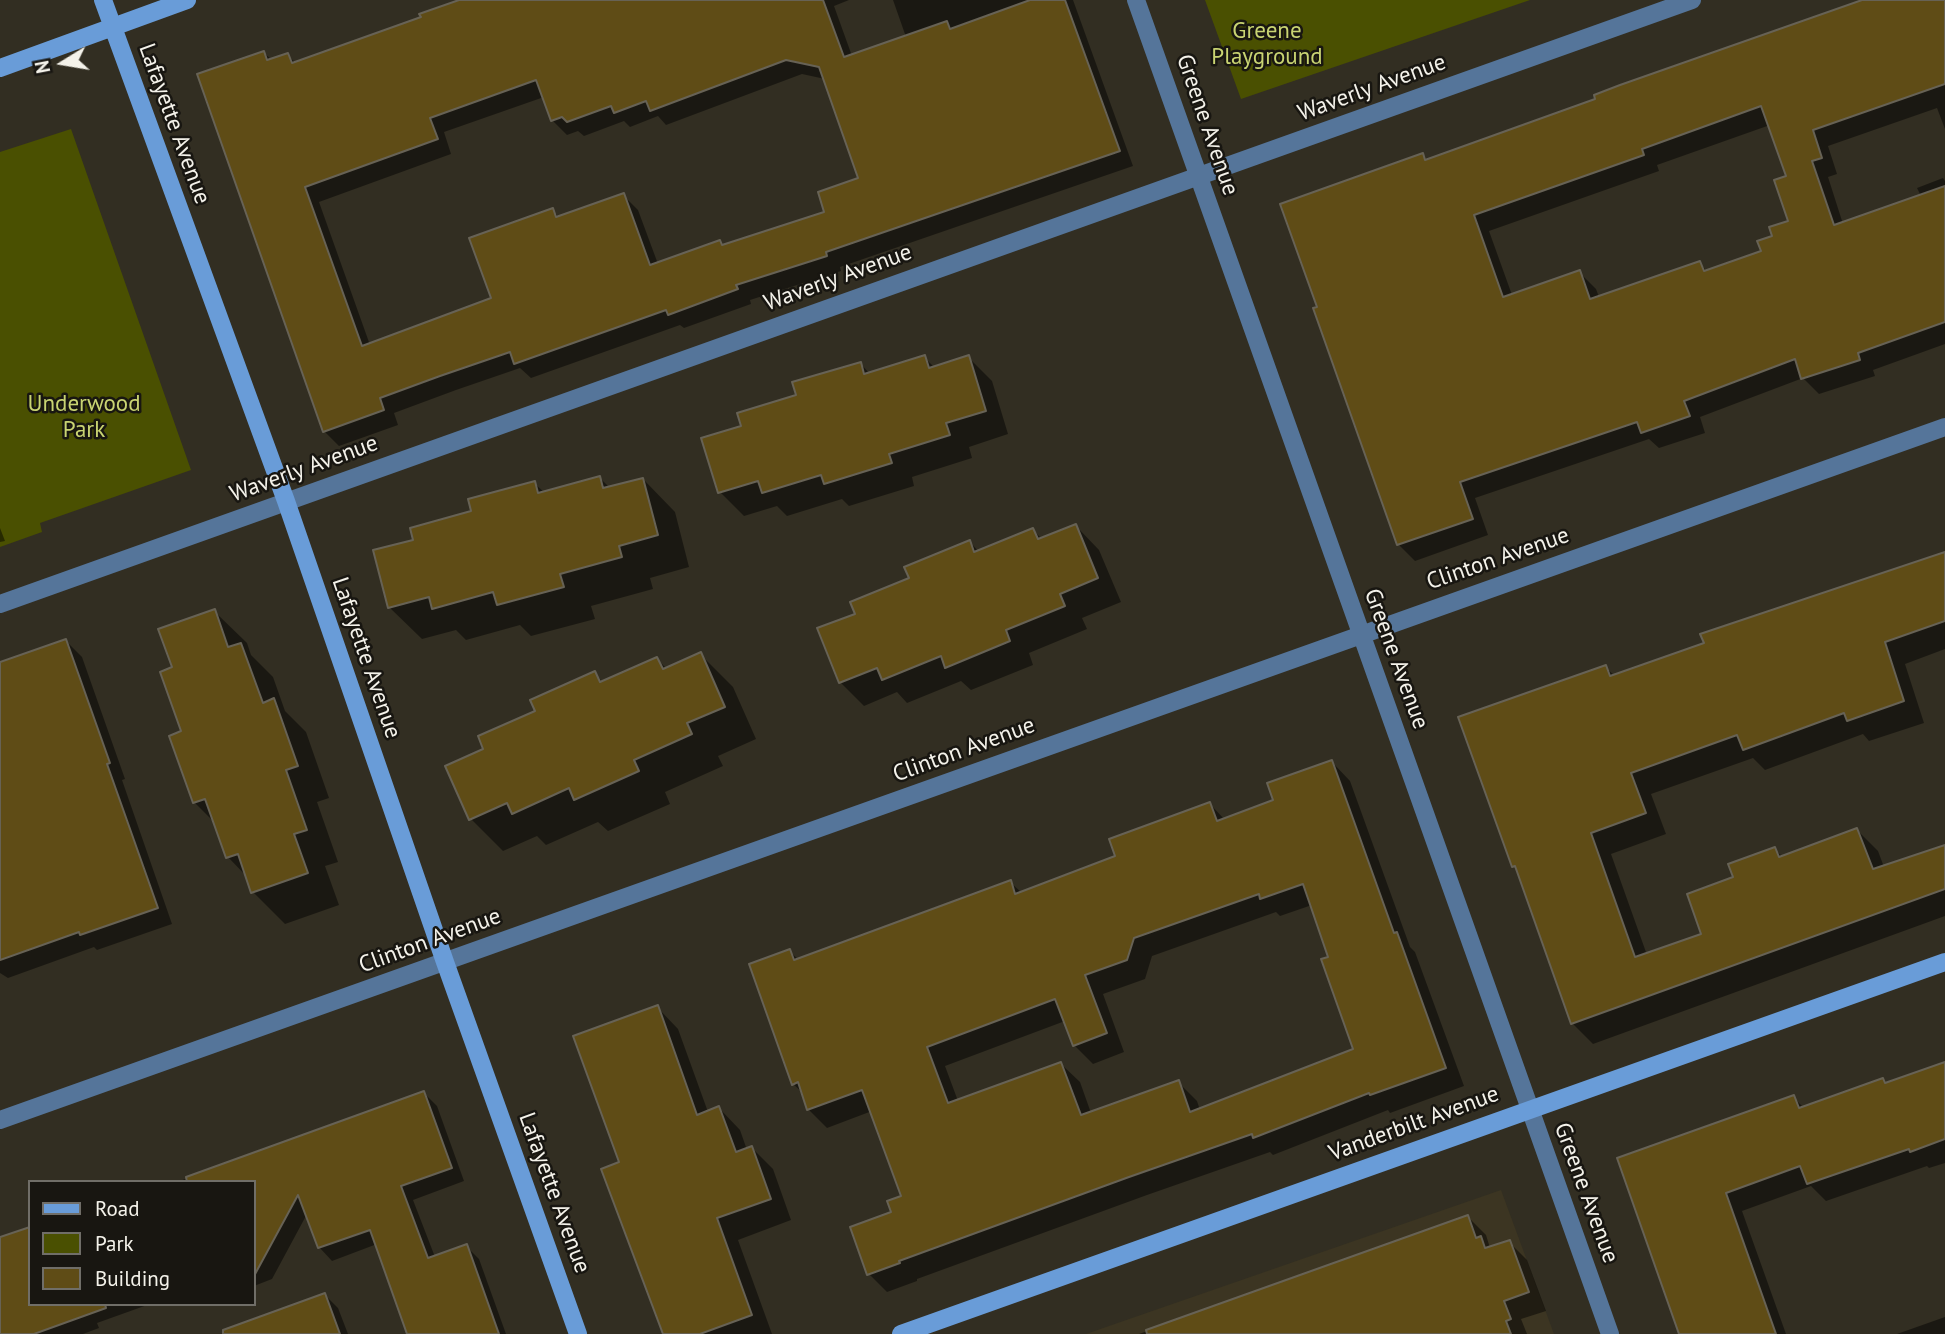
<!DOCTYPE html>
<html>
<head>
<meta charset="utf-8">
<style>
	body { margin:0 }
	#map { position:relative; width:1945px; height:1334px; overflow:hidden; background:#322e22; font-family:"PT Sans",sans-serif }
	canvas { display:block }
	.legend { position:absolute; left:28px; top:1180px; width:228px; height:126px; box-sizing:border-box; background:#181611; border:2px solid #706e68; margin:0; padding:9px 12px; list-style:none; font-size:21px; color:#f4f2ea }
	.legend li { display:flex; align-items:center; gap:14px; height:35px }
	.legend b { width:35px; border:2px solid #706e68 }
	.north { position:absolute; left:28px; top:28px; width:70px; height:70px; -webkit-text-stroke:5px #181611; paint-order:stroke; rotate:259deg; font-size:19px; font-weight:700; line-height:28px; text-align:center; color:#f4f2ea }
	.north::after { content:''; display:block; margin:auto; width:24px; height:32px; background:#f4f2ea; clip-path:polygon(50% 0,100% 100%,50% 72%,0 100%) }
</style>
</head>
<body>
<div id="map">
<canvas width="1945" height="1334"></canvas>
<ul class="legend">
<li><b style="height:9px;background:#699cd8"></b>Road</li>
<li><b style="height:19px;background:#4a5001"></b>Park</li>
<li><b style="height:19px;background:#5f4c16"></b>Building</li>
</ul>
<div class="north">N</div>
</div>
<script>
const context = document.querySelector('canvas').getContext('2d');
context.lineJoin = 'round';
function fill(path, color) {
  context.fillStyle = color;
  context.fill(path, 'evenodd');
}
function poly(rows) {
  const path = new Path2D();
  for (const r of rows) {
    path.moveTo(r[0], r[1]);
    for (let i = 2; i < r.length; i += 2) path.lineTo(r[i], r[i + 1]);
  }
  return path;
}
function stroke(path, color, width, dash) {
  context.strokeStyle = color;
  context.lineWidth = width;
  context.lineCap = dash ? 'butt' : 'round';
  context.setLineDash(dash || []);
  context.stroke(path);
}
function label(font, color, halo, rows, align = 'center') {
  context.font = font + ' "PT Sans",sans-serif';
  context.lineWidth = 5;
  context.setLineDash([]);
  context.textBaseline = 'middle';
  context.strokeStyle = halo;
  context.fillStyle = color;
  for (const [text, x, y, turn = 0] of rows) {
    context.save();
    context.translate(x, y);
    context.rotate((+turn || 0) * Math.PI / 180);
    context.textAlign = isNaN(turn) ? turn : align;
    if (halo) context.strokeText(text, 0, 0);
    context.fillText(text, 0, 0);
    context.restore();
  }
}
const built = poly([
	[1501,1190,1554,1334,1086,1334]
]);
const green = poly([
	[1205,0,1530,0,1241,99],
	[71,129,191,470,40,523,42,532,0,547,0,152]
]);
const shadow = poly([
	[464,0,849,0,834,6,852,56,906,37,893,0,1073,0,1133,166,840,267,841,271,750,300,751,304,684,328,680,325,531,378,520,368,456,390,394,413,398,425,339,446,324,431,264,53,272,60,287,55,296,63,423,18],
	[802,74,825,79,860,179,827,213,723,246,720,242,658,264,638,210,623,195,560,218,552,210,493,299,370,345,319,202,451,154,444,132,544,97,552,120,567,135,578,131,584,136,624,121,630,127,658,116,666,125],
	[1868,0,1945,0,1945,129,1937,108,1828,146,1837,174,1828,177,1843,224,1921,196,1917,188,1943,178,1945,181,1945,344,1873,370,1875,376,1819,394,1803,378,1700,417,1705,433,1659,448,1649,439,1475,498,1488,535,1415,561,1398,544,1422,156,1428,161],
	[1770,125,1788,177,1790,222,1763,252,1708,272,1699,263,1599,297,1596,289,1580,273,1512,295,1489,231,1659,171,1657,165],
	[924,357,935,368,968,357,992,381,1008,434,969,447,972,458,912,477,914,486,849,506,842,499,787,516,777,506,744,516,720,492,703,439,743,427,860,363,870,374],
	[600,478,610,488,643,479,675,512,689,567,650,578,653,589,591,606,595,619,531,636,520,625,466,640,456,630,422,639,389,607,416,541,534,483,545,493],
	[1076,526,1099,550,1121,602,1082,618,1087,629,1029,653,1033,665,971,690,961,681,907,703,897,692,864,706,840,682,857,615,970,542,979,552,1033,530,1042,539],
	[0,528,5,541,0,542],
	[1945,554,1945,649,1905,664,1924,723,1869,741,1863,734,1765,770,1753,758,1651,794,1666,834,1611,854,1647,955,1703,935,1736,878,1774,849,1783,857,1857,830,1878,851,1884,867,1945,847,1945,916,1593,1044,1572,1023,1519,871,1514,866,1605,667,1615,676],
	[214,611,247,643,251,655,273,677,285,711,306,732,329,798,317,802,338,862,325,866,339,905,285,924,253,892,248,878,228,857,216,824,194,802,174,668],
	[66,641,82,657,125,779,122,780,172,924,97,950,94,947,8,978,0,973,0,664],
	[701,655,733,687,756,739,718,756,723,766,665,792,670,804,608,831,598,822,546,845,537,836,503,851,471,819,486,750,537,712,595,674,604,683,657,659,667,669],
	[1332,762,1350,781,1410,947,1415,952,1464,1086,1390,1113,1388,1110,1273,1155,1270,1152,1147,1195,917,1279,917,1281,887,1292,869,1274,893,1214,904,1197,872,1111,827,1128,808,1109,803,1093,793,1084,790,952,799,960,1010,882,1022,893,1118,857,1210,804,1225,820,1276,801],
	[1312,905,1331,958,1355,1050,1200,1110,1197,1101,1178,1082,1091,1113,1080,1082,1061,1064,958,1101,945,1066,1065,1021,1074,1045,1093,1064,1124,1052,1103,994,1145,979,1152,956,1276,912,1280,916],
	[657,1007,678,1029,708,1112,719,1108,740,1130,747,1150,752,1148,773,1169,791,1220,738,1240,772,1334,665,1334,621,1164],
	[1945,1064,1945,1163,1929,1168,1927,1166,1826,1201,1811,1186,1742,1211,1786,1334,1681,1334,1619,1159,1793,1097,1804,1108,1883,1080,1887,1084],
	[424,1093,437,1106,464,1181,413,1200,435,1257,466,1246,479,1259,506,1334,409,1334,377,1244,332,1261,319,1247,307,1214,272,1279,254,1286,254,1182,177,1182],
	[1468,1217,1486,1235,1490,1248,1509,1242,1527,1260,1546,1311,1521,1319,1527,1334,1139,1334],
	[0,1239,30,1304,150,1304,97,1323,99,1328,83,1334,0,1334],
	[325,1295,338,1308,348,1334,269,1334],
	[1945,1317,1945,1334,1897,1334]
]);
const building = poly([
	[459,0,823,0,844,57,947,21,950,29,1030,0,1065,0,1120,151,826,252,827,256,736,285,738,289,668,315,666,310,514,364,510,352,440,376,380,398,384,410,323,432,197,74,264,51,267,60,288,53,292,63,421,17,419,14,459,0],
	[786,60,819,67,858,178,818,192,824,212,722,245,720,240,650,265,624,193,556,217,553,208,469,238,491,298,362,346,305,187,438,139,430,118,536,80,551,121,562,117,567,122,611,106,614,113,646,101,650,111,786,60],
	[1862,0,1945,0,1945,84,1813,130,1822,158,1812,161,1834,225,1945,186,1945,322,1858,353,1860,360,1801,379,1795,359,1684,401,1690,416,1641,433,1637,422,1460,482,1473,519,1397,545,1313,308,1317,307,1280,204,1423,153,1425,160,1595,99,1594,95,1620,85,1862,0],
	[1761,106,1786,176,1774,180,1788,221,1769,227,1772,236,1757,241,1761,251,1704,271,1700,261,1590,299,1580,270,1503,297,1474,215,1644,155,1642,149,1761,106],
	[925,355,929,368,969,355,986,411,946,423,950,435,889,454,892,463,824,484,821,475,762,493,758,481,718,493,701,438,741,426,737,413,796,395,792,382,861,362,864,374,925,355],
	[600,476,603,488,643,478,658,535,619,546,622,557,560,574,564,587,497,605,493,592,432,609,429,597,388,608,373,550,413,540,410,528,471,511,468,499,535,481,538,493,600,476],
	[1076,524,1098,578,1060,594,1065,606,1006,630,1010,641,945,668,941,656,882,680,877,668,839,683,817,628,855,614,850,602,909,578,904,567,970,540,974,552,1033,528,1038,539,1076,524],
	[1945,552,1945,621,1885,642,1904,701,1847,721,1844,713,1743,750,1737,735,1631,773,1646,813,1591,833,1635,957,1701,934,1687,894,1733,877,1728,864,1775,847,1779,857,1857,828,1873,869,1945,845,1945,889,1571,1024,1515,866,1512,867,1458,717,1606,665,1610,676,1704,643,1700,634,1945,552],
	[215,609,228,647,241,643,263,703,274,698,298,766,286,770,307,830,294,834,308,873,251,893,238,854,226,858,205,799,193,803,169,736,181,731,160,672,172,667,158,629,215,609],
	[66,639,110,763,107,764,158,908,80,935,79,932,0,960,0,662,66,639],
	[701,652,725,707,687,723,692,734,634,760,639,771,574,800,569,788,512,814,507,803,469,820,445,766,483,749,478,736,535,711,530,700,595,671,600,682,657,657,663,669,701,652],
	[1332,760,1394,933,1397,932,1446,1068,1370,1095,1369,1093,1253,1138,1252,1134,1129,1177,899,1261,900,1263,867,1275,850,1227,891,1212,887,1201,901,1196,862,1090,807,1110,798,1082,792,1085,749,964,790,949,794,960,1011,880,1015,894,1115,856,1109,839,1210,802,1217,821,1273,800,1267,783,1332,760],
	[1303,884,1328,957,1321,959,1353,1049,1190,1112,1179,1080,1081,1115,1061,1062,948,1103,927,1047,1055,999,1073,1046,1107,1033,1085,975,1127,960,1134,938,1259,894,1260,899,1303,884],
	[658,1005,697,1115,719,1106,736,1152,752,1146,771,1199,717,1218,752,1315,700,1334,663,1334,601,1169,619,1162,573,1036,658,1005],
	[1945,1062,1945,1139,1910,1152,1909,1149,1807,1184,1800,1166,1726,1193,1776,1334,1679,1334,1617,1158,1794,1095,1799,1108,1883,1078,1885,1083,1945,1062],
	[424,1091,452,1168,401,1186,428,1258,467,1244,499,1334,407,1334,370,1230,318,1248,298,1195,254,1276,254,1182,187,1182,186,1177,424,1091],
	[1468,1215,1476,1238,1481,1236,1485,1248,1510,1240,1529,1292,1504,1301,1511,1319,1506,1321,1511,1334,1147,1334,1146,1330,1468,1215],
	[30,1227,30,1304,105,1304,106,1308,34,1334,0,1334,0,1237,30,1227],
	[325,1293,340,1334,223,1334,223,1330,325,1293]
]);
const minor = poly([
	[1136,0,1610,1334],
	[0,604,1692,0],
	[0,1120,1945,427]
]);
const secondary = poly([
	[103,0,286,501,445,962,578,1334],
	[0,68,187,0],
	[901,1334,1945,962]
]);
const parkNames = [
	["Greene",1267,31],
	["Playground",1267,57],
	["Underwood",84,404],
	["Park",84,430]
];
const streetNames = [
	["Waverly Avenue",1372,88,-20],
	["Lafayette Avenue",174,124,70],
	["Greene Avenue",1207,125,71],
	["Waverly Avenue",838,278,-20],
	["Waverly Avenue",304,469,-20],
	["Clinton Avenue",1498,559,-19],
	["Lafayette Avenue",366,658,71],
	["Greene Avenue",1396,659,70],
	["Clinton Avenue",964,750,-20],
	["Clinton Avenue",430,941,-20],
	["Vanderbilt Avenue",1414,1124,-20],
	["Lafayette Avenue",554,1193,70],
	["Greene Avenue",1586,1193,70]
];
fill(built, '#3c3522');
fill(green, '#4a5001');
fill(shadow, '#0007');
fill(building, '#5f4c16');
stroke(building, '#676255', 2);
stroke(minor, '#55759a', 18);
stroke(secondary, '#699cd8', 18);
label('23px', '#c9d472', '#181611', parkNames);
label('23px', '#f4f2ea', '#181611', streetNames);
</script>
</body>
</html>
